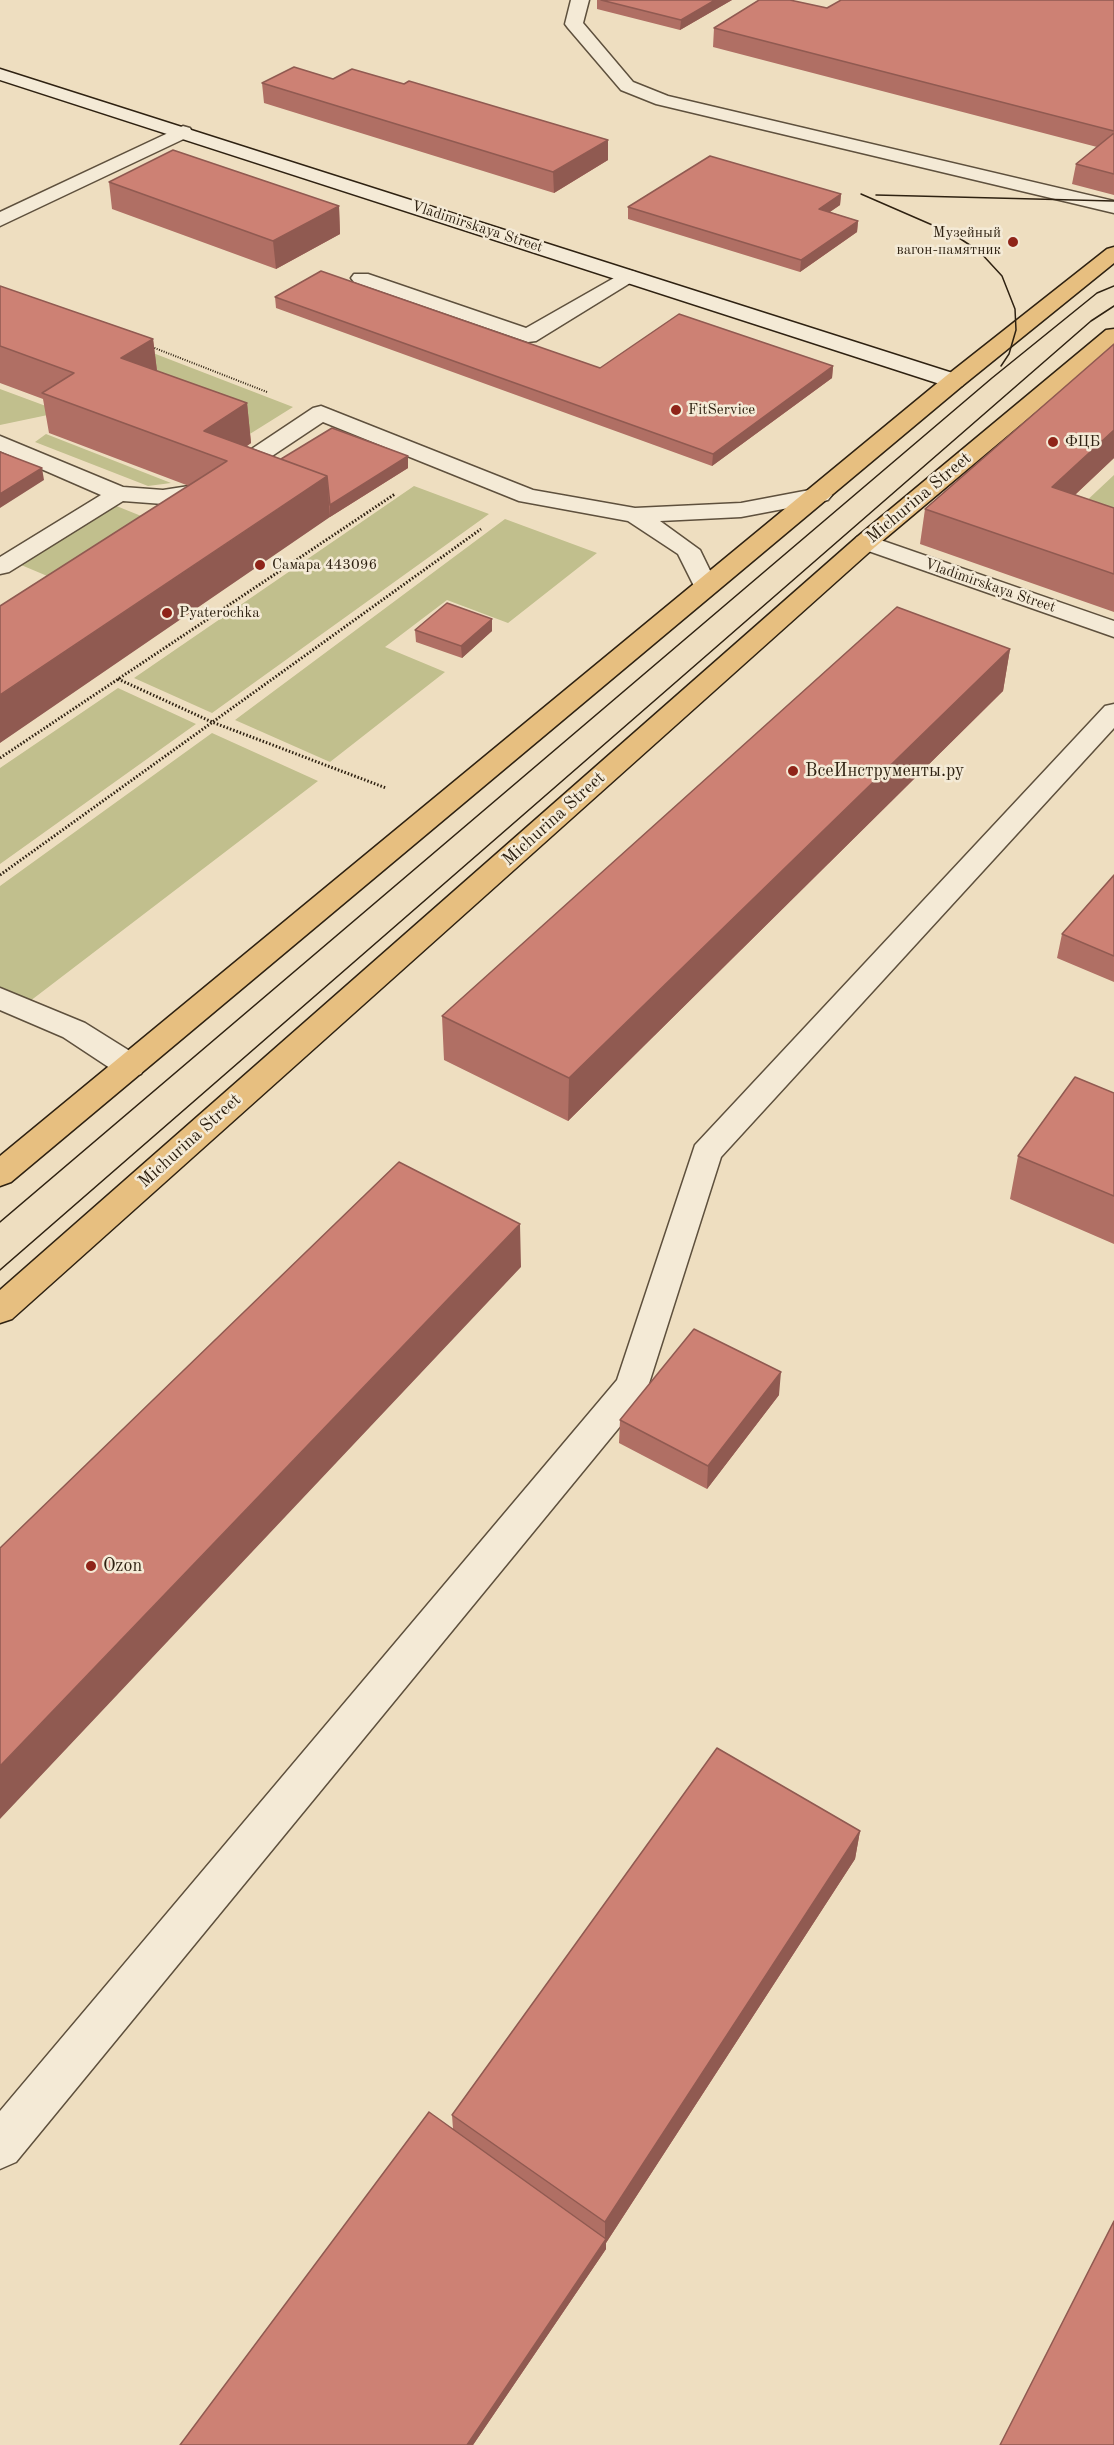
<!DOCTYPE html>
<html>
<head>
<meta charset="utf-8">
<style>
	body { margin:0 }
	canvas { display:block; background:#eedec0 }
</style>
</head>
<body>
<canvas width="1114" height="2445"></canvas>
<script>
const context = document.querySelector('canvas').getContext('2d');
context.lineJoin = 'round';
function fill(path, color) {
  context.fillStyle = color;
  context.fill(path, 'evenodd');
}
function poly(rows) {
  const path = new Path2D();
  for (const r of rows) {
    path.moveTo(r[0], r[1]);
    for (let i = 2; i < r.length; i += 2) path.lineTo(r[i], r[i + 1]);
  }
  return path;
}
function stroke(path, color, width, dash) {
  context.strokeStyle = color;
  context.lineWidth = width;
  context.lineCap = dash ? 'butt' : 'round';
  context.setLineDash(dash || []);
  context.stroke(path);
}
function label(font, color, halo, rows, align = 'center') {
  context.font = font + ' "Old Standard TT",serif';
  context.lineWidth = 5;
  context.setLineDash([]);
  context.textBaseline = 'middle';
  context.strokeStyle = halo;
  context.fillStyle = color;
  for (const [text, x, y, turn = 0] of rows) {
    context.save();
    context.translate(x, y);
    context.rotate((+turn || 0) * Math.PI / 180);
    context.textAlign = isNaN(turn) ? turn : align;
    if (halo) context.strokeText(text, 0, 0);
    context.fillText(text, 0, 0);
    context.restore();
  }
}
const green = poly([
	[0,294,293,407,245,437],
	[0,389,62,412,0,425],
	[46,434,171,483,148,486,35,442],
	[1114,475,1114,536,1066,520],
	[414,486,489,514,212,713,134,678],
	[109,503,166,526,71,586,14,562],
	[505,519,597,553,508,623,447,600,385,647,445,672,330,762,235,720],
	[118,688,196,724,0,864,0,768],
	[212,733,318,781,21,1008,0,997,0,886]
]);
const pathFar1 = poly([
	[152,347,267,392]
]);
const path = poly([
	[118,679,212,722,386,788],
	[0,758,395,494],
	[0,875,481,529]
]);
const lane = poly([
	[571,0,589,0,583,23,633,82,668,96,1114,201,1114,213,656,104,621,90,568,28,565,24,571,0],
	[183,126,190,128,192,132,190,136,0,226,0,212,183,126],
	[628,270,635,272,638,276,635,280,536,341,528,342,354,282,351,278,354,274,368,274,526,328,628,270],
	[321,406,533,490,635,508,741,503,820,488,828,490,832,495,828,500,820,502,741,517,660,521,700,550,718,587,715,592,706,594,697,592,678,554,628,521,519,501,323,422,233,482,217,482,213,477,217,472,313,408,321,406],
	[0,436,123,487,163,490,202,484,210,486,214,491,210,496,163,504,123,501,9,572,0,574,0,557,101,495,0,451,0,436],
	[1114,704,1114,728,721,1157,645,1396,16,2162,0,2169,0,2111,617,1380,695,1145,1105,706,1114,704],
	[0,988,85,1023,141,1058,145,1066,141,1074,130,1077,119,1074,63,1037,0,1010,0,988]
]);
const street = poly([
	[866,535,1114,621,1114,637,857,547,854,542,857,537,866,535]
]);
const secondary = poly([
	[0,69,962,376,965,381,962,386,946,386,0,80,0,69]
]);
const primary = poly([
	[1114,247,1114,263,962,386,11,1182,0,1186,0,1156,946,376,1107,249,1114,247],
	[1114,329,1114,346,875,547,12,1319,0,1323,0,1290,857,537,1106,330,1114,329]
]);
const tram = poly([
	[861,194,953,234,979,251,1002,276,1015,309,1016,330,1009,354,1001,366],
	[876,195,1114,201],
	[0,1222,992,378,1097,293,1114,286],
	[0,1270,1091,321,1114,306]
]);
const wall = poly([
	[597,0,732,0,680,30,597,9],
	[1114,0,1114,195,1072,184,1076,164,1097,147,713,47,714,28,827,8],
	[333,79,404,84,608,140,608,160,554,193,264,103,262,83],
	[109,182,339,206,340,234,276,269,112,209],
	[841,194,840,205,830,212,858,221,857,232,800,272,628,219,628,207],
	[0,286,153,339,157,371,247,403,251,443,247,446,281,459,408,456,408,468,330,517,189,486,49,433,43,399,0,383],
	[275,297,600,368,833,366,832,378,712,466,276,308],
	[1114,344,1114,458,1075,495,1114,508,1114,612,920,544,925,509],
	[492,619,492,631,462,658,416,642,415,630],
	[1010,649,1003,691,568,1121,444,1060,442,1016],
	[1114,875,1114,982,1057,958,1062,934],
	[1114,1093,1114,1244,1010,1199,1018,1156],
	[779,1395,707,1489,619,1443,620,1420],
	[860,1831,855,1859,606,2243,606,2249,473,2445,180,2445,453,2129,452,2115]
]);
const shadedWall = poly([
	[715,0,732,0,680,30,681,20],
	[608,140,608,160,554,193,553,172],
	[841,194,840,205,818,220,819,209],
	[339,206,340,234,276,269,273,241],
	[858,221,857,232,800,272,801,260],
	[153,339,158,379,121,358],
	[833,366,832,378,712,466,713,454],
	[247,403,251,443,225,461,204,431],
	[1114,430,1114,458,1046,522,1052,487],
	[408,456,408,468,330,517,330,505],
	[42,468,44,480,0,508,0,494],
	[327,476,330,517,0,743,0,695],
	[492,619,492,631,462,658,461,646],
	[1010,649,1003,691,568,1121,569,1078],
	[520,1224,521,1267,0,1819,0,1766],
	[781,1372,779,1395,707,1489,708,1466],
	[860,1831,855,1859,606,2243,606,2249,473,2445,467,2445,605,2241,605,2222]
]);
const building = poly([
	[601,0,715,0,681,20,601,0],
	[759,0,790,0,827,8,841,0,1114,0,1114,131,714,28,759,0],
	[294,67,333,79,352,69,404,84,409,81,608,140,553,172,262,83,294,67],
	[1114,133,1114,174,1076,164,1114,133],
	[173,150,339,206,273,241,109,182,173,150],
	[710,156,841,194,819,209,858,221,801,260,628,207,710,156],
	[321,271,600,368,679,314,833,366,713,454,275,297,321,271],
	[0,286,153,339,121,358,247,403,204,431,327,476,0,695,0,606,227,461,42,393,74,373,0,346,0,286],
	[1114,344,1114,430,1052,487,1114,508,1114,574,925,509,1114,344],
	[332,428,408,456,330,505,327,476,281,459,332,428],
	[0,452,42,468,0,494,0,452],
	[447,603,492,619,461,646,415,630,447,603],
	[897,607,1010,649,569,1078,442,1016,897,607],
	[1114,875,1114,956,1062,934,1114,875],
	[1075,1077,1114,1093,1114,1196,1018,1156,1075,1077],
	[399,1162,520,1224,0,1766,0,1548,399,1162],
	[694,1329,781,1372,708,1466,620,1420,694,1329],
	[717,1748,860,1831,605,2222,452,2115,717,1748],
	[429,2112,606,2239,467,2445,180,2445,429,2112],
	[1114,2221,1114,2445,1000,2445,1114,2221]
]);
const markers = [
	[1013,242,6,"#8f2418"],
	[676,410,6,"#8f2418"],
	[1053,442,6,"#8f2418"],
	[260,565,6,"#8f2418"],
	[167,613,6,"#8f2418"],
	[793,771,6,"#8f2418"],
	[91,1566,6,"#8f2418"]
];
const farStreetnames = [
	["Vladimirskaya Street",477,227,18],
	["Vladimirskaya Street",990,586,19]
];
const farPoinames = [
	["Музейный",1001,233,"right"],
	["вагон-памятник",1001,250,"right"],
	["FitService",688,410],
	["ФЦБ",1065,442],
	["Самара 443096",272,565],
	["Pyaterochka",179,613]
];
const streetNames = [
	["Michurina Street",919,498,-40],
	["Michurina Street",554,819,-42],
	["Michurina Street",190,1141,-42]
];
const poiNames = [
	["ВсеИнструменты.ру",805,771],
	["Ozon",103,1566]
];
fill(green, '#c1bf8d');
stroke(lane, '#5e503d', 3);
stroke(street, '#5e503d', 3);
stroke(secondary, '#2e2111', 3);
stroke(primary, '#2e2111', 3);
stroke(pathFar1, '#2e2111', 2, [1, 1.5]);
stroke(path, '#2e2111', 3, [1.5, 2]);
fill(lane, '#f4ead6');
fill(street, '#f4ead6');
fill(secondary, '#f4ead6');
fill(primary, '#e7bf80');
stroke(tram, '#2e2111', 1.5);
fill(wall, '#b06f64');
fill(shadedWall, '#905a51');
fill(building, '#cd8174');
stroke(building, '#905a51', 1.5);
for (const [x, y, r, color] of markers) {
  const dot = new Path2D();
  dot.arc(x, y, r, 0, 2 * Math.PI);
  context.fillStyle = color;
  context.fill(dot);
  stroke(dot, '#f4ead6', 2);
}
label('15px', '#2e2111', '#f4ead6', farStreetnames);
label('15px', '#2e2111', '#f4ead6', farPoinames, 'left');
label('18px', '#2e2111', '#f4ead6', streetNames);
label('18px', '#2e2111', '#f4ead6', poiNames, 'left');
</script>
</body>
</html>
